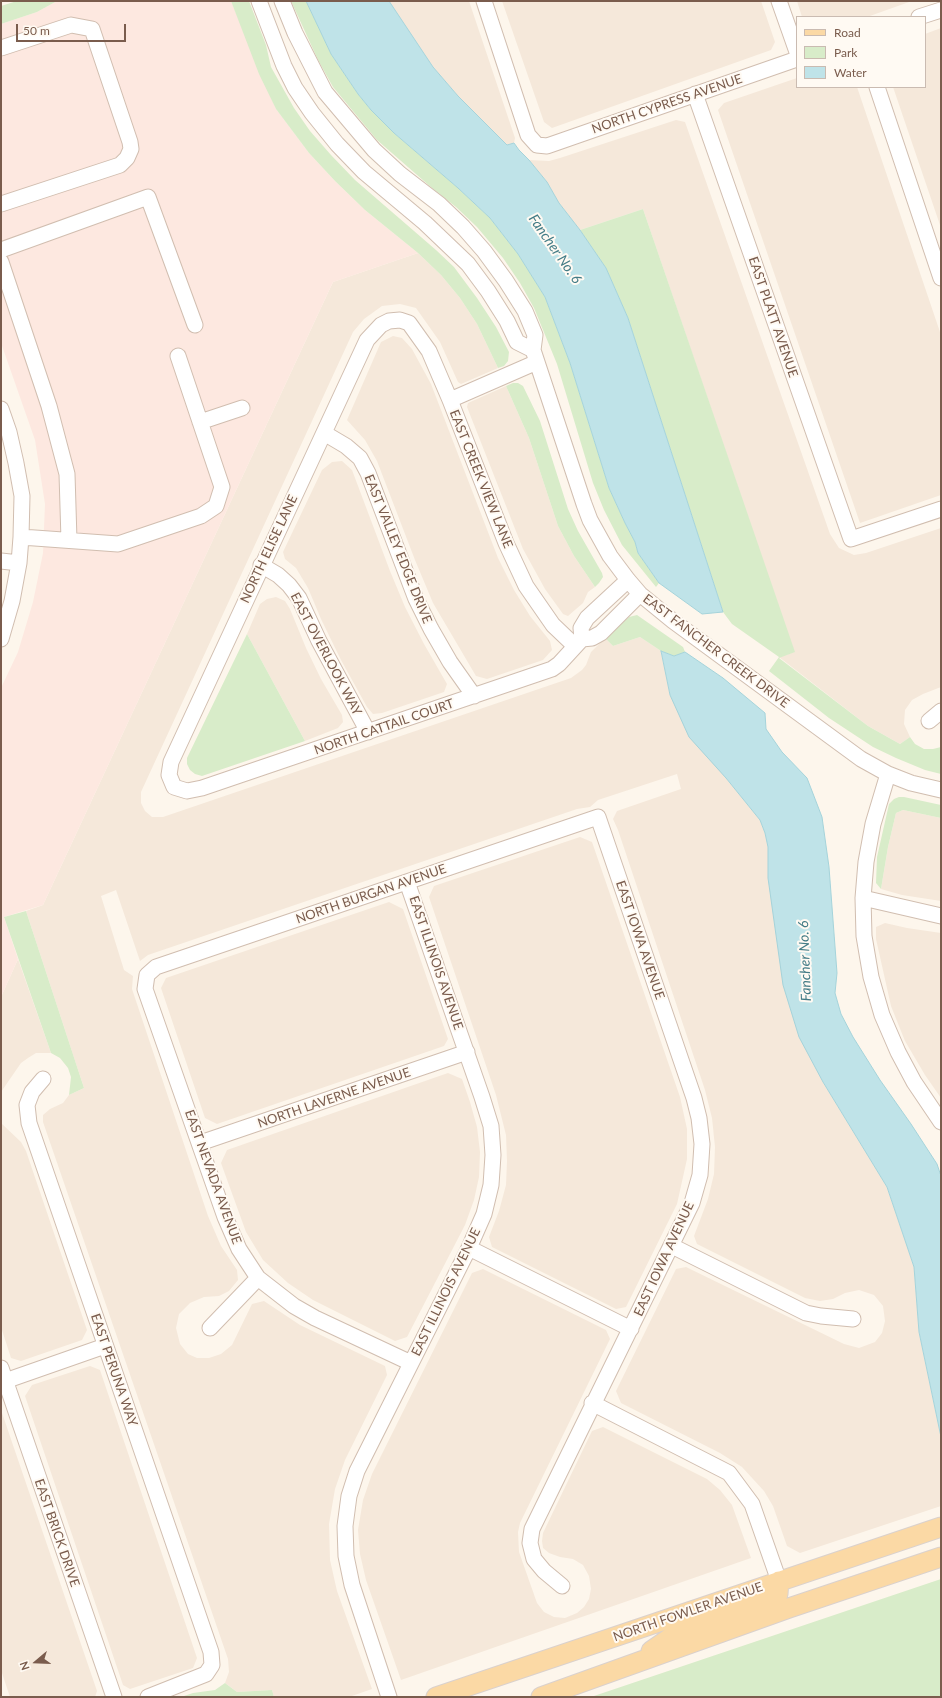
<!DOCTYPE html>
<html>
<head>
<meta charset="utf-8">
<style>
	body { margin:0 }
	#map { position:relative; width:942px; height:1698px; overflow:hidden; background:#fdf6ec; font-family:Lato,sans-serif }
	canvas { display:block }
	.frame { position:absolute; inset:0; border:2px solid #7a5c4d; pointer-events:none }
	.legend { position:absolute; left:796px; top:16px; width:130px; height:72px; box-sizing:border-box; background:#fffaf3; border:1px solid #cabbb1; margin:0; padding:5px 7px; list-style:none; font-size:12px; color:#7a5c4d }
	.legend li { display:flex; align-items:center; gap:8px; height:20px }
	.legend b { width:20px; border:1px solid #cabbb1 }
	.north { position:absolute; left:16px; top:1642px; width:40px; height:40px; -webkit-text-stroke:3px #fffaf3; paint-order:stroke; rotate:251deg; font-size:11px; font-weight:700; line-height:16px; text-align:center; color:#7a5c4d }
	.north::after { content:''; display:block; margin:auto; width:14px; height:18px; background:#7a5c4d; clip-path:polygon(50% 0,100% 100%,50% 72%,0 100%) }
	.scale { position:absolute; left:16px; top:24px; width:110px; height:18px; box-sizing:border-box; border:2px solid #7a5c4d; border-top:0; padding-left:5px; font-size:12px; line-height:14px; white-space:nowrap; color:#7a5c4d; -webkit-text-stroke:3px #fffaf3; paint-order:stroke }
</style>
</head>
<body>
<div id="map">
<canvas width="942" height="1698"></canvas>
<div class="frame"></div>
<ul class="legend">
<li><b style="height:5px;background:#fbd9a5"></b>Road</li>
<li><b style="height:11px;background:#d8ecc9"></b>Park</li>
<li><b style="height:11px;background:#bfe3e8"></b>Water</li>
</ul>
<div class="north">N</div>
<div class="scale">50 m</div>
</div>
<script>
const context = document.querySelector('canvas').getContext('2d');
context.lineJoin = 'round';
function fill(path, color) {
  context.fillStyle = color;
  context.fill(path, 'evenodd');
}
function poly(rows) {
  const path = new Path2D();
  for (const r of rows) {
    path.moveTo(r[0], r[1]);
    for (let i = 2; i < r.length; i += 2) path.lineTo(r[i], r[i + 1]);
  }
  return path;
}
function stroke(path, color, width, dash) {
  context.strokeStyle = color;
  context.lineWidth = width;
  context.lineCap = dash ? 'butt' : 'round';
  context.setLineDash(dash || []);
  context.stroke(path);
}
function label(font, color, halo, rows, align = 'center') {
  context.font = font + ' Lato,sans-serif';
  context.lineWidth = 4;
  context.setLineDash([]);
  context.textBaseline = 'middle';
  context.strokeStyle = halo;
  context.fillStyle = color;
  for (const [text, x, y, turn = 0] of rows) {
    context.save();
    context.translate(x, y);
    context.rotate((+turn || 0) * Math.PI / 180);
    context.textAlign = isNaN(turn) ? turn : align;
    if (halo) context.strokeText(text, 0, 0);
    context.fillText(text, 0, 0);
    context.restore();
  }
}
const residential = poly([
	[389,1,469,1,515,138,514,143,507,145,458,96,433,67],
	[502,1,761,1,775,42,771,50,552,128,544,122],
	[797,1,912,1,867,17,802,17],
	[941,28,941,228,893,87,925,87,925,34],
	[797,78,797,87,857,87,941,335,941,495,860,523,718,110,724,103],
	[676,120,685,122,830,534,839,548,854,555,866,553,941,528,941,687,923,694,912,700,905,710,904,724,910,737,900,744,868,726,779,657,794,652,643,209,580,230,559,203,547,182,529,160,549,161,560,158],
	[418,253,441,275,460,298,477,324,498,368,461,384,458,382,440,342,416,308,400,304,382,306,364,319,353,332,141,792,141,803,145,811,152,817,163,817,571,678,582,670,586,665,591,652,605,638,613,646,640,637,661,651,670,695,726,778,760,820,765,833,768,847,768,878,823,1082,887,1187,914,1267,919,1332,941,1437,941,1506,800,1553,787,1546,773,1506,764,1491,742,1467,720,1453,621,1403,616,1391,676,1269,686,1267,844,1344,859,1348,875,1342,882,1333,885,1321,883,1306,874,1295,859,1290,845,1293,833,1299,820,1301,805,1298,697,1244,694,1236,708,1199,714,1174,715,1147,712,1118,705,1090,618,830,613,819,617,811,681,789,677,774,598,800,590,807,577,809,148,955,140,961,116,890,101,896,124,970,133,976,132,989,208,1216,221,1246,237,1270,238,1280,229,1291,219,1296,204,1297,190,1303,179,1314,176,1328,180,1344,188,1354,197,1358,209,1358,221,1354,232,1345,252,1304,264,1301,300,1325,385,1366,387,1375,345,1460,335,1489,329,1524,330,1560,337,1591,372,1689,349,1697,274,1697,272,1690,237,1692,225,1683,229,1672,228,1659,43,1122,43,1115,50,1109,63,1103,69,1095,84,1088,26,911,43,905,333,282],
	[393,336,402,338,412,349,431,384,498,558,514,590,530,616,550,641,552,650,543,660,487,679,476,676,433,603,415,560,377,461,365,440,347,420,381,342],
	[506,386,529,438,558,526,574,556,595,587,588,592,583,603,568,616,563,614,545,589,523,549,467,407,468,403],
	[342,461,352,470,390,571,405,607,424,644,447,684,444,692,382,713,373,714,367,707,341,660,321,619,308,588,296,568,285,559,283,552,322,470,332,462],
	[276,597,285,601,290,609,306,648,321,679,342,715,343,722,338,728,305,741,247,634,260,604,267,599],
	[903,810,941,818,941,901,902,895,881,889,888,847,896,813],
	[580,837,592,842,680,1097,687,1129,687,1159,677,1204,626,1307,616,1309,492,1247,489,1237,499,1211,506,1185,507,1161,506,1135,496,1095,429,897,434,886],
	[389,902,403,909,448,1039,444,1046,217,1124,205,1118,161,988,166,978],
	[885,923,907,928,941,933,941,1098,925,1075,905,1041,891,1006,876,939,876,927],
	[18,959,51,1053,36,1053,28,1058,21,1063,1,1092,1,997],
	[448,1073,462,1079,470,1102,477,1127,480,1152,479,1177,474,1200,465,1225,407,1337,395,1341,313,1300,288,1283,263,1260,246,1232,221,1163,227,1150],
	[1,1123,21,1142,26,1151,87,1330,82,1340,21,1361,11,1358,1,1327],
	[483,1269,606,1330,610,1339,520,1523,518,1532,519,1552,537,1603,544,1612,554,1617,565,1618,577,1613,584,1607,589,1599,591,1589,589,1576,583,1565,573,1559,560,1557,549,1553,543,1548,542,1541,543,1533,592,1431,603,1427,707,1479,720,1490,732,1505,751,1558,401,1680,366,1580,360,1554,358,1530,363,1500,372,1474,472,1273],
	[90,1366,100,1370,197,1658,193,1668,130,1689,123,1685,25,1396,32,1385],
	[1,1410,97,1691,95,1697,10,1697,1,1670]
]);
const commercial = poly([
	[57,1,231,1,276,109,309,153,335,181,365,210,418,253,333,282,43,905,4,917,18,959,1,997,1,688,18,652,33,602,43,553,45,504,35,440,1,343,1,24,37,12]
]);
const green = poly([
	[17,1,57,1,37,12,1,24,1,6],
	[231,1,249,1,266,45,271,67,294,108,310,131,331,155,355,180,436,250,454,267,477,298,496,327,509,352,508,361,504,366,498,368,477,324,460,298,441,275,418,253,365,210,335,181,309,153,276,109,259,74],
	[291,1,306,1,331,54,358,94,371,110,394,133,458,188,490,218,518,254,545,297,570,363,609,488,625,523,635,542,638,553,659,583,656,587,622,545,604,510,593,483,557,364,534,308,520,283,503,258,477,227,456,207,432,188,377,140,333,87,318,60],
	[643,209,795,652,779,658,868,726,900,744,910,737,915,744,924,749,933,749,941,747,941,774,925,770,896,758,873,747,829,718,769,671,779,657,732,624,723,612,628,318,606,268,580,230],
	[513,383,518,383,523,386,540,421,568,509,578,531,602,573,603,577,599,583,595,587,574,556,558,526,529,438,506,386],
	[637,615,683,647,685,652,674,656,661,651,640,637,613,646,605,638,629,617],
	[247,634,305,741,202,776,195,774,190,770,187,764,187,758],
	[899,797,904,797,941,805,941,818,903,810,896,813,888,847,881,889,876,883,877,857,889,804,894,799],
	[26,911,84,1088,69,1095,71,1077,68,1068,60,1058,51,1053,4,917],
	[941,1579,941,1697,591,1697],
	[225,1683,237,1692,272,1690,274,1697,181,1697,193,1693,215,1690]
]);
const water = poly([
	[306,1,389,1,433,67,458,96,507,145,514,143,519,150,529,160,547,182,559,203,580,230,606,268,628,318,723,612,702,614,659,583,638,553,635,542,625,523,609,488,570,363,545,297,518,254,490,218,458,188,394,133,371,110,358,94,331,54,306,1],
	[661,651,674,656,685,652,723,678,765,713,766,729,782,752,807,778,822,817,829,867,837,973,835,993,841,1014,853,1037,880,1080,911,1124,937,1164,941,1176,941,1437,919,1332,914,1267,887,1187,823,1082,799,1037,783,985,768,878,768,847,765,833,760,820,726,778,689,737,670,695,661,651]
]);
const minor = poly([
	[259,1,284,66,295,88,312,113,337,144,364,172,425,223,468,264,488,291,507,321,517,342,533,350],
	[282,1,295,33,325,92,374,150,400,174,439,204,463,227,484,251,506,281,525,311,535,335,533,350],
	[484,1,528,135,537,145,547,146,797,59],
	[779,1,797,52],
	[919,17,941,10],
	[1,48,71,25,92,29,130,142,131,149,127,158,120,165,1,204],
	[877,87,941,278],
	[695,94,851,539,941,509],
	[1,250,148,197,195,325],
	[1,262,49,406,67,474,69,540],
	[533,350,584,504,590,520,610,556,628,580,640,594,673,621,861,759,888,774,911,783,941,790],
	[450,400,537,362],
	[1,409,9,432,16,463,22,496,21,537,19,563,12,601,1,639],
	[200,422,242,408],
	[324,433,346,446,360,458,368,473,416,599,431,629,450,662,474,696],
	[21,537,118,544,201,516,216,506,222,487,178,356],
	[1,561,19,563],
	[261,565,278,575,289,585,299,598,319,641,368,732],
	[582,639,581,628,587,618,628,580],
	[575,646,553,625,526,586,506,543,450,400,429,351,409,323,400,320,389,321,381,325,367,340,171,762,169,775,174,787,187,791,202,788,552,669,559,664,582,639,592,638,601,633,640,594],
	[929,721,941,711],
	[888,774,873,824,866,862,863,898,864,936,871,977,882,1015,898,1052,914,1082,941,1122],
	[863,898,941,916],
	[43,1079,32,1092,27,1105,29,1123,211,1652,212,1665,206,1674,148,1697],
	[200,1143,467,1052],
	[672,1246,806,1313,821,1316,853,1319],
	[469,1248,631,1329],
	[210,1328,258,1278],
	[411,1363,315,1318,294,1306,258,1278,239,1249,225,1217,145,989,147,975,156,967,598,817,694,1098,699,1118,702,1144,700,1175,692,1203,532,1529,530,1543,534,1559,544,1571,562,1586],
	[1,1368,114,1697],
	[5,1381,105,1346],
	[592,1403,729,1473,752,1504,779,1581],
	[389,1697,352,1585,346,1556,345,1526,349,1496,357,1471,469,1248,484,1214,491,1185,493,1155,491,1126,482,1097,407,882]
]);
const major = poly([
	[651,1651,677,1633,769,1603,774,1599,778,1594,779,1581],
	[436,1697,941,1527],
	[541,1697,789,1608,941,1557]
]);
const streetNames = [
	["NORTH CYPRESS AVENUE",667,104,-19],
	["EAST PLATT AVENUE",773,317,71],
	["EAST CREEK VIEW LANE",481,479,68],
	["NORTH ELISE LANE",269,549,-65],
	["EAST VALLEY EDGE DRIVE",398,549,68],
	["EAST FANCHER CREEK DRIVE",716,651,37],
	["EAST OVERLOOK WAY",326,654,62],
	["NORTH CATTAIL COURT",384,727,-19],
	["NORTH BURGAN AVENUE",371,894,-19],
	["EAST IOWA AVENUE",640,940,71],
	["EAST ILLINOIS AVENUE",436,963,71],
	["NORTH LAVERNE AVENUE",334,1098,-19],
	["EAST NEVADA AVENUE",213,1177,70],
	["EAST IOWA AVENUE",664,1259,-65],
	["EAST ILLINOIS AVENUE",446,1292,-64],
	["EAST PERUNA WAY",114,1370,71],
	["EAST BRICK DRIVE",57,1533,71],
	["NORTH FOWLER AVENUE",688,1612,-19]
];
const waterNames = [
	["Fancher No. 6",555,249,55],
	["Fancher No. 6",805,961,-92]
];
fill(residential, '#f5e8da');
fill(commercial, '#fde8e0');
fill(green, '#d8ecc9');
fill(water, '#bfe3e8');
stroke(water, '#a5d3da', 1);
stroke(minor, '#d1beb0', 17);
stroke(major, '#dad1cd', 21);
stroke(minor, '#fff', 15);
stroke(major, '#fbd9a5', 19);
label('13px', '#7a5c4d', '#fffaf3', streetNames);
label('italic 14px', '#437c86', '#fffaf3', waterNames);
</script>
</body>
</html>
